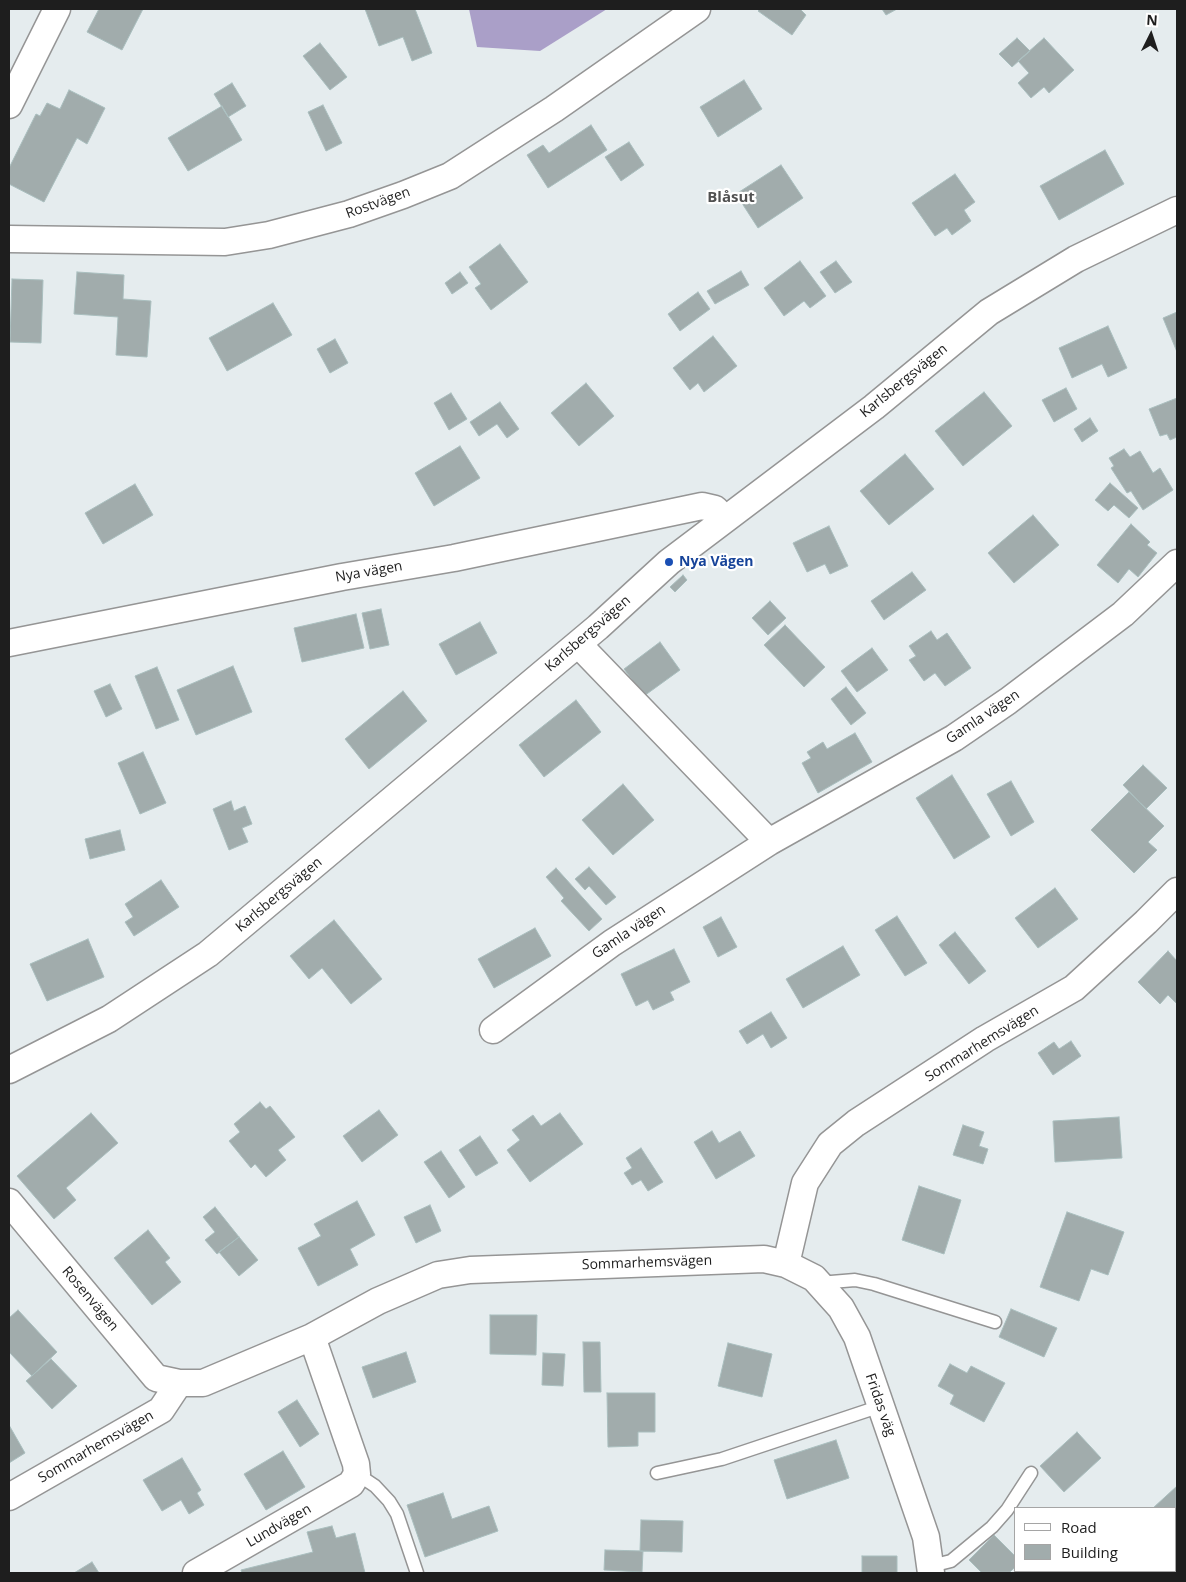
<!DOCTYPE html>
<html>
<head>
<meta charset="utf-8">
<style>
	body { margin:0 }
	#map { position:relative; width:1186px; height:1582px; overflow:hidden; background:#e5ecee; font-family:"Open Sans",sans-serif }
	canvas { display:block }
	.frame { position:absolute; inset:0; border:10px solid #1e1e1e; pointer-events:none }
	.legend { position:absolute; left:1014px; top:1507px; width:162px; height:65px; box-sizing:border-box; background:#fff; border:1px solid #a5a5a5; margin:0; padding:6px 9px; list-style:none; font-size:15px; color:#1e1e1e }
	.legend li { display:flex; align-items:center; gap:10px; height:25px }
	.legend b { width:25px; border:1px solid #a5a5a5 }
	.north { position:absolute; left:1126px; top:10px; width:50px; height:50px; -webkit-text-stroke:4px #fff; paint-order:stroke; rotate:4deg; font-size:14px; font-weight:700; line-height:20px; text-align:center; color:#1e1e1e }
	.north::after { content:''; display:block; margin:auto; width:18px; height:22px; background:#1e1e1e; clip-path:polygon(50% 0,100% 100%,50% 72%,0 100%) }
</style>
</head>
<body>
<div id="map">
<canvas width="1186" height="1582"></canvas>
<div class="frame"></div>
<ul class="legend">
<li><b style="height:6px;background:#fff"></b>Road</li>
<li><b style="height:14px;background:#a1acac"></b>Building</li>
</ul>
<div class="north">N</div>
</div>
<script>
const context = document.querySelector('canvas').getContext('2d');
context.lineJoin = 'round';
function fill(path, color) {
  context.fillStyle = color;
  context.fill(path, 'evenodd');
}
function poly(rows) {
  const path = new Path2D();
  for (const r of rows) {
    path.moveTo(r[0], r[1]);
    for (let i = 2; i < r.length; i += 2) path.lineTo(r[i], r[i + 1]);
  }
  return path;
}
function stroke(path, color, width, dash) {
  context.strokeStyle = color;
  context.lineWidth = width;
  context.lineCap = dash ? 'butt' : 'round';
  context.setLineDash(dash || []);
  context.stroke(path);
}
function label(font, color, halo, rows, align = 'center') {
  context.font = font + ' "Open Sans",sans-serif';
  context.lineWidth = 4.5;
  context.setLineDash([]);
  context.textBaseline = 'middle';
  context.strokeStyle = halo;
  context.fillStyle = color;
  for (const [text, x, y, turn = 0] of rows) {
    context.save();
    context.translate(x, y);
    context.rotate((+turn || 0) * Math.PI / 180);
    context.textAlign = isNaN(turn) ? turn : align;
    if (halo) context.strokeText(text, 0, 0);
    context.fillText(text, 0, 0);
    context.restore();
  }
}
const forest = poly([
	[469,9,607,9,540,51,477,47]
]);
const building = poly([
	[99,9,143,9,122,50,87,32,99,9],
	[365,9,415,9,432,53,412,61,403,37,379,46,365,9],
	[760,9,800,9,806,15,792,35,758,11,760,9],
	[882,9,897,9,886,15,882,9],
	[1017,38,1030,51,1012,67,999,54,1017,38],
	[1044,38,1074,70,1049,93,1044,87,1031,98,1018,83,1029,73,1018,61,1044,38],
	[320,43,347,77,330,90,303,56,320,43],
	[744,80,762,109,718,137,700,107,744,80],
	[232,83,246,106,228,117,214,94,232,83],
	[69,90,105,108,87,144,77,138,44,202,9,184,9,168,36,114,40,116,47,103,60,109,69,90],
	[323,105,342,143,326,151,308,112,323,105],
	[222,106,242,140,188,171,168,138,222,106],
	[591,125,607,150,548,188,527,155,543,145,549,153,591,125],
	[629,142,644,165,621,181,605,157,629,142],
	[1105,150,1124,184,1059,220,1040,186,1105,150],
	[781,165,803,198,758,228,736,194,781,165],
	[955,174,975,202,964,210,971,221,952,235,947,228,935,236,912,203,955,174],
	[500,244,528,282,491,310,475,288,481,284,469,267,500,244],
	[800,261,826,296,810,308,804,301,784,316,764,288,800,261],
	[836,261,852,282,835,293,820,272,836,261],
	[741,271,749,285,715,304,707,291,741,271],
	[77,272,124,275,123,299,151,301,147,357,116,355,118,317,74,314,77,272],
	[460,272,468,283,452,294,445,283,460,272],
	[12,279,43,280,41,343,10,342,12,279],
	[698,292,710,309,680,331,668,314,698,292],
	[273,303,292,335,227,371,209,338,273,303],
	[1177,312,1177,352,1163,318,1177,312],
	[1108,326,1127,368,1108,377,1102,364,1072,378,1059,348,1108,326],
	[713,336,737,366,704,392,698,383,690,390,673,368,713,336],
	[335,339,348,363,330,373,317,349,335,339],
	[586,383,614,416,579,446,551,413,586,383],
	[1066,388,1077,409,1054,422,1042,400,1066,388],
	[984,392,1012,426,963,466,935,431,984,392],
	[451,393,467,419,449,430,434,403,451,393],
	[1177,398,1177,437,1170,440,1167,434,1160,436,1149,409,1177,398],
	[500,402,519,429,507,438,497,424,479,436,470,422,500,402],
	[1090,418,1098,431,1082,442,1074,429,1090,418],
	[460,446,480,478,434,506,415,473,460,446],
	[1124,449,1130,457,1140,451,1153,473,1160,468,1173,490,1143,510,1131,491,1127,493,1111,468,1114,466,1109,458,1124,449],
	[905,454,934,489,889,525,860,491,905,454],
	[1110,483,1138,508,1129,518,1114,505,1108,511,1095,500,1110,483],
	[135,484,153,515,103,544,85,513,135,484],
	[1033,515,1059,545,1014,583,988,553,1033,515],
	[1131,524,1150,542,1147,545,1157,553,1138,577,1129,569,1118,583,1097,565,1131,524],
	[829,526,848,566,830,574,825,564,807,572,793,543,829,526],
	[912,572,926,590,884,620,871,601,912,572],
	[683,575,687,580,675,592,670,587,683,575],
	[770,601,786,618,768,635,752,618,770,601],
	[381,609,389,645,370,649,362,613,381,609],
	[356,614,364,648,302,662,294,628,356,614],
	[480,622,497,653,456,675,439,644,480,622],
	[785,625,825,667,804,687,764,645,785,625],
	[931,631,937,640,947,633,971,668,945,686,935,673,924,681,909,660,916,656,909,646,931,631],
	[660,642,680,670,644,696,624,669,660,642],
	[872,648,888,670,857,692,841,671,872,648],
	[233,666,252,712,196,735,177,690,233,666],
	[157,667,179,720,156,729,135,676,157,667],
	[110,684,122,709,106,717,94,691,110,684],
	[846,687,866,713,851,725,831,699,846,687],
	[403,691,427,721,369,769,345,739,403,691],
	[576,700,601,732,544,777,519,745,576,700],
	[855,733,872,762,818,793,802,763,811,758,807,752,823,742,827,749,855,733],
	[143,752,166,803,140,814,118,763,143,752],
	[1143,765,1167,788,1146,809,1123,785,1143,765],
	[952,775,990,837,954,859,916,798,952,775],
	[1011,781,1034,822,1011,836,987,794,1011,781],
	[623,784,654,820,613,855,582,820,623,784],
	[1129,792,1164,826,1148,842,1157,850,1134,873,1091,830,1129,792],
	[231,801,234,811,245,806,252,824,242,828,248,842,229,850,213,809,231,801],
	[120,830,125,850,90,859,85,839,120,830],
	[589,867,616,897,606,905,589,886,585,890,575,879,589,867],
	[556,868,602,919,589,931,561,901,564,898,546,877,556,868],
	[161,880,179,907,134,936,125,922,133,917,125,904,161,880],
	[1055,888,1078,919,1038,948,1015,918,1055,888],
	[897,916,927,963,905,976,875,930,897,916],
	[721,917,737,947,718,957,703,927,721,917],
	[334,920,382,979,351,1004,322,968,309,979,290,956,334,920],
	[535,928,551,956,494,988,478,959,535,928],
	[955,932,986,971,969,984,939,945,955,932],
	[88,939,104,977,47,1001,30,964,88,939],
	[843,946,860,975,803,1008,786,979,843,946],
	[674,949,690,982,670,992,674,1000,653,1010,648,1000,636,1006,621,974,674,949],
	[1168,951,1177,961,1177,1004,1168,995,1160,1004,1138,982,1168,951],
	[771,1012,787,1038,771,1048,763,1034,747,1044,739,1031,771,1012],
	[1071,1041,1081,1056,1053,1075,1038,1053,1054,1042,1059,1049,1071,1041],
	[260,1102,266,1109,270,1106,295,1137,278,1150,286,1160,266,1177,255,1164,251,1168,229,1141,240,1132,234,1124,260,1102],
	[379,1110,398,1135,362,1162,343,1136,379,1110],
	[91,1113,118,1143,66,1188,76,1200,54,1219,17,1176,91,1113],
	[560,1113,583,1144,530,1182,507,1150,520,1140,512,1130,533,1115,541,1126,560,1113],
	[1119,1117,1122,1158,1055,1162,1053,1121,1119,1117],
	[963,1125,984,1132,979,1146,988,1149,983,1164,953,1155,963,1125],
	[712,1131,719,1143,740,1131,755,1156,716,1179,694,1142,712,1131],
	[480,1136,498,1163,476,1176,459,1150,480,1136],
	[641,1148,663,1182,648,1191,641,1180,632,1185,624,1173,632,1168,626,1158,641,1148],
	[441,1151,465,1187,449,1198,424,1162,441,1151],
	[919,1186,961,1200,944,1254,902,1240,919,1186],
	[357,1201,375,1235,350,1249,358,1265,318,1286,298,1248,321,1236,314,1224,357,1201],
	[430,1205,441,1231,416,1243,404,1217,430,1205],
	[215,1207,239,1237,217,1254,205,1240,215,1232,203,1217,215,1207],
	[1067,1212,1124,1232,1108,1275,1091,1269,1079,1301,1040,1287,1067,1212],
	[148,1230,170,1258,165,1262,181,1282,152,1305,114,1258,148,1230],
	[239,1237,258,1260,239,1276,219,1252,239,1237],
	[1011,1309,1057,1328,1044,1357,999,1337,1011,1309],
	[18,1310,57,1352,32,1376,9,1352,9,1318,18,1310],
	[490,1315,537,1315,536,1355,490,1354,490,1315],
	[583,1342,600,1342,601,1392,584,1392,583,1342],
	[728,1343,772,1354,762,1397,718,1386,728,1343],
	[406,1352,416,1382,373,1398,362,1367,406,1352],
	[543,1353,565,1354,563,1386,542,1385,543,1353],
	[51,1359,77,1386,52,1409,26,1381,51,1359],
	[950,1364,967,1373,971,1366,1005,1383,984,1422,950,1404,954,1395,938,1386,950,1364],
	[607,1393,655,1393,655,1432,638,1432,638,1446,608,1447,607,1393],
	[297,1400,319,1434,300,1447,278,1412,297,1400],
	[9,1425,25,1453,9,1463,9,1425],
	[1077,1432,1101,1458,1064,1492,1040,1466,1077,1432],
	[836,1440,849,1478,787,1499,774,1460,836,1440],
	[283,1451,305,1487,266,1510,244,1474,283,1451],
	[182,1458,201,1490,197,1493,204,1505,189,1514,181,1500,162,1511,143,1480,182,1458],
	[1177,1486,1177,1540,1175,1543,1175,1508,1153,1508,1177,1486],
	[443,1493,452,1519,489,1506,498,1531,425,1557,407,1505,443,1493],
	[641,1520,683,1521,682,1552,640,1551,641,1520],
	[332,1526,336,1538,355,1533,365,1573,242,1573,241,1570,313,1552,307,1532,332,1526],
	[994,1535,1015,1556,1015,1567,1009,1573,982,1573,969,1560,994,1535],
	[605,1550,643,1551,642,1572,604,1570,605,1550],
	[862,1556,897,1556,897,1573,862,1573,862,1556],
	[92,1562,99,1573,74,1573,92,1562]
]);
const lane = poly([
	[819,1283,855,1280,874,1284,995,1322],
	[657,1473,722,1459,881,1406],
	[357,1474,375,1486,389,1501,397,1514,417,1573],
	[931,1566,951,1561,992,1527,1007,1510,1031,1473]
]);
const street = poly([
	[9,105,57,9],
	[9,239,225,242,269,235,349,214,403,195,450,176,554,109,697,9],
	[9,643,342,577,454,558,702,506,715,509,724,518],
	[578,644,769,842,954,738,1008,701,1123,614,1177,563],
	[493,1030,612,943,769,842],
	[9,1070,109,1019,208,954,598,627,669,562,874,407,989,312,1076,259,1177,210],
	[9,1202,156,1378,179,1383],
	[786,1264,805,1183,830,1144,856,1123,985,1039,1074,988,1146,922,1177,891],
	[9,1497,161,1410,179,1383,203,1383,312,1337,378,1301,438,1275,470,1270,764,1259,786,1264,814,1278,841,1308,857,1337,926,1537,931,1573],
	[196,1573,351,1484,357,1474,356,1464,312,1337]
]);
const markers = [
	[669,562,5,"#1a4fb4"]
];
const streetNames = [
	["Rostvägen",378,203,-20],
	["Karlsbergsvägen",904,381,-39],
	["Nya vägen",369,572,-10],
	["Karlsbergsvägen",588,634,-41],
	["Gamla vägen",983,717,-34],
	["Karlsbergsvägen",279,895,-40],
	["Gamla vägen",629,932,-34],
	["Sommarhemsvägen",982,1044,-32],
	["Sommarhemsvägen",647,1263,-2],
	["Rosenvägen",90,1299,50],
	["Fridas väg",880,1405,71],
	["Sommarhemsvägen",96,1447,-30],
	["Lundvägen",279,1526,-30]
];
const transitNames = [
	["Nya Vägen",679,562]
];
const neighbourhoodNames = [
	["Blåsut",731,198]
];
fill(forest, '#aa9fc8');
fill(building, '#a1acac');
stroke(building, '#a9bebe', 1);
stroke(lane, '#959595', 15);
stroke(street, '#959595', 29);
stroke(lane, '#fff', 12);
stroke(street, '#fff', 26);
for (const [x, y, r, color] of markers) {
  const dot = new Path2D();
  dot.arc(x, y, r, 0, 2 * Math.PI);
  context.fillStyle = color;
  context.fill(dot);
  stroke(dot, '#fff', 2);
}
label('14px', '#1e1e1e', '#fff', streetNames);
label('bold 14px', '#164399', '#fff', transitNames, 'left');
label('bold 15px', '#515151', '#fff', neighbourhoodNames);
</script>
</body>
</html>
